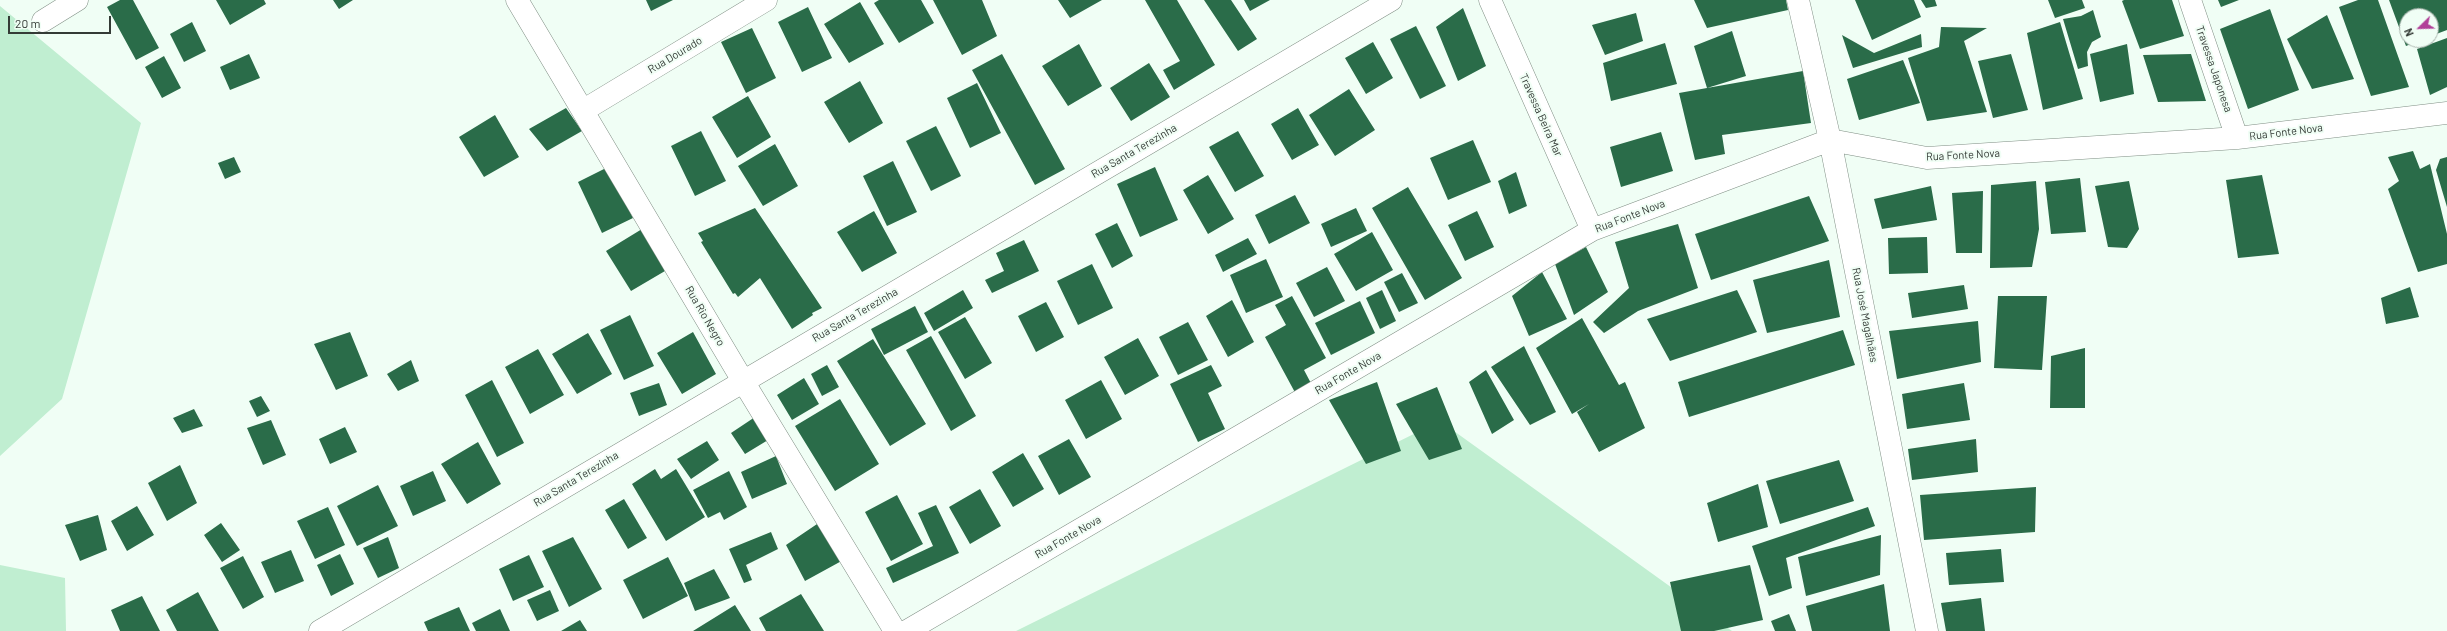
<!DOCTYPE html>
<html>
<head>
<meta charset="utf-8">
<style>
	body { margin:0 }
	#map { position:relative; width:2447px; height:631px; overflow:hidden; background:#f0fef5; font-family:Barlow,sans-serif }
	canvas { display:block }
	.north { position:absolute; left:2399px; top:8px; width:40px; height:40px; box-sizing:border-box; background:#f0fef5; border:1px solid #a5b0a9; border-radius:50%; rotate:247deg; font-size:11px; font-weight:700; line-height:16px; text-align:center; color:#343b36 }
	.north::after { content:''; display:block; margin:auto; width:14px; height:18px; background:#b13e98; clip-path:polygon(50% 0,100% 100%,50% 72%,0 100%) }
	.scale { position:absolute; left:8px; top:16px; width:103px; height:18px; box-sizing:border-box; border:2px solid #343b36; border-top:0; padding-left:5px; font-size:12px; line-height:14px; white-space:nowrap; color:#343b36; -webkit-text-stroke:3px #f0fef5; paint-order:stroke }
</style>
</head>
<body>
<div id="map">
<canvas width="2447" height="631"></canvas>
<div class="north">N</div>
<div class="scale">20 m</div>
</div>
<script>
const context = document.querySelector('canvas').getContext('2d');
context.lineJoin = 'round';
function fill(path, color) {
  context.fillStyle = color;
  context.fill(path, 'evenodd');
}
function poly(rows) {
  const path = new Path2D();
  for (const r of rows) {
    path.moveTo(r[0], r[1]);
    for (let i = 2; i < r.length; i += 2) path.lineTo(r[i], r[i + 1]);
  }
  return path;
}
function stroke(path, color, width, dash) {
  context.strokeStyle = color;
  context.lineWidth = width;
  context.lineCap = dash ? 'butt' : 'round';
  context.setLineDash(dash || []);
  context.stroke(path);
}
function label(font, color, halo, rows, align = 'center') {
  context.font = font + ' Barlow,sans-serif';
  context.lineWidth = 4;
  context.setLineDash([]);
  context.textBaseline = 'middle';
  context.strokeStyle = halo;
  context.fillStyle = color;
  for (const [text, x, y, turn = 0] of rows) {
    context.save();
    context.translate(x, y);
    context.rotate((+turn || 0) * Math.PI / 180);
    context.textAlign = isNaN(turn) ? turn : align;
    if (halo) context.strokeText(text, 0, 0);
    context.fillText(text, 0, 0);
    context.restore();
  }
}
const green = poly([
	[0,6,141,123,62,399,0,456],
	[1440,421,1732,631,1016,631],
	[0,565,65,578,66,631,0,631]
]);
const building = poly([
	[120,0,133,0,159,48,136,60,107,7],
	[216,0,264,0,266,4,230,25],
	[333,0,353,0,339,9],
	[646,0,673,0,651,11],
	[879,0,921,0,934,23,899,43,874,3],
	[933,0,982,0,997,36,962,55],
	[1058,0,1102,0,1070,18],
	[1145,0,1177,0,1215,65,1174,90,1163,70,1180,61],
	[1204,0,1231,0,1257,39,1238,51],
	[1244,0,1270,0,1250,11],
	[1694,0,1786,0,1788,10,1707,28],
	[1855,0,1914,0,1921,17,1872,40],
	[1921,0,1935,0,1937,6,1926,8],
	[2048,0,2082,0,2085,8,2055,18],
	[2124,0,2172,0,2184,36,2140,49,2122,1],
	[2218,0,2239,0,2221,7],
	[2358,0,2378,0,2409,87,2371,96,2339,7],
	[2389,0,2447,0,2447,30,2431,36,2431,16,2407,16,2407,40,2421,40,2406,46],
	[860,2,884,44,849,63,824,24],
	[808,7,832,58,802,72,778,22],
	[1463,8,1486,66,1458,81,1436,27],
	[2270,9,2299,90,2248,109,2220,29],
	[2093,10,2101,37,2092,42,2087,52,2088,66,2078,69,2063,19,2081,16],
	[1636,13,1643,41,1605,55,1592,25],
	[2327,15,2354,79,2312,89,2287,39],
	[192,22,206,51,184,62,170,34],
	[2060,22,2083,99,2043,110,2027,33],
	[1416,26,1446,86,1420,99,1390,39],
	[1941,27,1987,28,1964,41,1987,112,1927,121,1908,58,1939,47],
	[752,28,776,78,746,93,721,42],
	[1732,31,1746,76,1707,88,1803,71,1811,123,1722,135,1725,154,1695,160,1679,93,1707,88,1694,46],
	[1921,34,1922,47,1853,68,1842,35,1874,53],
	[2447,38,2447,87,2430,95,2417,49],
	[1373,42,1393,78,1366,94,1345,58],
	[1665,43,1677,84,1611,101,1603,63],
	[1079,44,1102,86,1068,106,1042,66],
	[2127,44,2134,94,2100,102,2090,54],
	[249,54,260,78,230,90,220,67],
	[1002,54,1065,169,1035,185,972,70],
	[2011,54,2028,110,1993,118,1978,61],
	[2191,54,2206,101,2158,102,2143,55],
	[164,56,181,88,162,98,145,67],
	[1903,60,1920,103,1859,120,1847,79],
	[1149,63,1170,97,1131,121,1110,88],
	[860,81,883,123,849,143,824,102],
	[977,83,1001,133,970,148,947,98],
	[1349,89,1375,130,1335,156,1309,115],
	[748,96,771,137,737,158,712,117],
	[566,108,582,131,547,151,529,129],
	[1298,108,1319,145,1292,160,1271,124],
	[495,115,519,157,484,177,459,137],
	[936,126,961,176,931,191,906,141],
	[701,131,726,181,695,196,671,146],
	[1238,131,1264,176,1235,192,1209,147],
	[1661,132,1673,171,1621,187,1610,147],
	[1473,140,1491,182,1448,200,1430,158],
	[775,144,798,186,763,206,738,166],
	[2413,151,2420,169,2430,164,2447,234,2447,264,2418,272,2388,189,2399,181,2388,157],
	[234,157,241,172,225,179,218,163],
	[2447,157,2447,207,2436,170,2440,159],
	[893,161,917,212,887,226,863,176],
	[608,167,633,218,602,233,578,182],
	[1155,167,1178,220,1140,237,1117,184],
	[1516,172,1527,206,1509,214,1498,181],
	[1208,175,1234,219,1208,234,1183,190],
	[2262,175,2279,254,2238,258,2226,180],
	[2080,178,2086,232,2051,234,2045,182],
	[2036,181,2039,229,2032,267,1990,268,1991,185],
	[2129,181,2139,229,2127,248,2108,247,2095,186],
	[1931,186,1937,220,1882,229,1874,199],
	[1408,187,1462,278,1425,300,1372,208],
	[1983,191,1982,253,1956,253,1952,193],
	[1295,195,1310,223,1269,244,1255,215],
	[1809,196,1829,241,1711,280,1695,234],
	[755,208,822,308,812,313,813,315,792,329,760,278,738,297,735,293,733,294,701,242,703,241,698,233],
	[1356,208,1367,231,1331,247,1321,224],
	[874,211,897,253,862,272,837,232],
	[1477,211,1494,247,1465,261,1448,225],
	[1117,223,1133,256,1112,268,1095,234],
	[1678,224,1698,288,1638,311,1604,333,1593,322,1629,288,1615,242],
	[642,229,665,271,631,291,606,251],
	[1372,232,1393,270,1356,291,1334,254],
	[1927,237,1928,273,1889,274,1888,238],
	[1248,238,1257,254,1223,272,1215,255],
	[1024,240,1039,271,992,293,985,280,1004,271,996,253],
	[1586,247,1608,292,1574,315,1555,264],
	[1266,259,1283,297,1246,313,1230,275],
	[1829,260,1840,317,1767,333,1753,280],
	[1092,264,1113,308,1078,325,1057,281],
	[1327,267,1345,301,1314,317,1296,283],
	[1542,272,1567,319,1529,336,1512,296],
	[1402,273,1418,303,1399,312,1384,282],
	[1964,285,1968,309,1912,318,1908,293],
	[2410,287,2419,317,2386,324,2381,298],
	[963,290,973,308,934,331,924,313],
	[1382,290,1396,321,1380,329,1366,298],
	[1737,290,1757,332,1670,361,1647,319],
	[1292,296,1326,358,1304,370,1314,389,1298,398,1265,337,1286,325,1275,305],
	[1998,296,2047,296,2042,370,1994,368],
	[1232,300,1254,342,1228,357,1206,316],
	[1360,301,1375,333,1331,355,1315,323],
	[1046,302,1064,337,1036,352,1018,316],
	[915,306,928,332,884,355,871,329],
	[630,315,654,366,624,380,600,330],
	[965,317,992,363,965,379,938,332],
	[1582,318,1619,385,1625,382,1645,428,1599,452,1577,412,1589,404,1572,414,1536,348],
	[1978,321,1981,362,1897,379,1889,331],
	[1188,322,1208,360,1178,375,1159,337],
	[1843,330,1855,365,1689,417,1678,382],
	[350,332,368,376,336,390,314,344],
	[693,332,716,374,682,394,657,353],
	[588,333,612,374,577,394,552,354],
	[931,336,976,416,951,431,906,350],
	[1138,338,1159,376,1125,395,1104,357],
	[873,339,926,424,890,446,837,361],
	[1524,346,1556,412,1530,425,1491,367],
	[2085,348,2085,408,2050,408,2051,356],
	[538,349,564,395,530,414,505,367],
	[411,360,419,381,398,391,387,374],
	[827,365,839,387,822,396,811,374],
	[1211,365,1222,386,1208,393,1225,429,1198,442,1170,384],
	[1486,370,1514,420,1492,434,1469,382],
	[804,378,819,404,792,420,777,395],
	[492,380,524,443,497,457,465,395],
	[1101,380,1122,419,1086,439,1065,400],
	[1377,382,1401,451,1366,464,1329,400],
	[659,383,667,405,639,416,630,393],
	[1964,383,1970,420,1907,429,1902,394],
	[1437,387,1462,449,1429,460,1396,404],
	[261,396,270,411,257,417,249,401],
	[840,399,879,464,835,491,795,426],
	[194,409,203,426,182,433,173,418],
	[758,415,773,437,745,454,731,433],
	[271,420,286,455,263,465,247,428],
	[345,427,357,452,330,464,319,439],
	[1069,439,1091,477,1059,495,1038,456],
	[1976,439,1978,472,1912,480,1908,449],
	[707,441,719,460,691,479,677,459],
	[478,442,501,484,467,504,441,464],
	[1023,453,1044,489,1013,507,992,472],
	[776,456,787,484,752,499,741,472],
	[1839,460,1854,501,1780,524,1766,481],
	[180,465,197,503,167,521,148,483],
	[655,469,661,479,676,469,705,517,666,541,632,484],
	[433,471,446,501,413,516,400,486],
	[729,471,747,507,724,520,720,512,708,518,693,490],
	[1758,484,1768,527,1718,542,1707,503],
	[378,485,398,526,357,546,337,506],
	[2036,487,2035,532,1924,540,1920,495],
	[980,489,1001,526,970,544,949,507],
	[897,495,923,544,891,561,865,512],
	[624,499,647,538,628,549,605,510],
	[936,505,959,553,893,583,886,568,933,546,918,513],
	[137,506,154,535,127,551,111,521],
	[328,507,345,545,315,559,297,521],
	[1868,507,1875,526,1786,558,1792,588,1769,596,1752,546],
	[98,515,107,550,80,561,65,525],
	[823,520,847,558,805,581,786,545],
	[221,523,240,550,222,562,204,535],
	[771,532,778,549,746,565,752,580,744,583,729,549],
	[1881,535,1880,575,1806,596,1798,557],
	[388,537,399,568,378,578,363,548],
	[573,537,602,589,569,607,542,551],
	[2001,549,2004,582,1949,585,1946,553],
	[291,550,304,581,275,593,261,562],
	[340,554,354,584,331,596,317,565],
	[529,555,544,587,513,601,499,569],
	[243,556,264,597,243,609,220,568],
	[668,557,688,596,643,619,623,580],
	[1750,565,1763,620,1714,631,1681,631,1670,582],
	[714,569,730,598,695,611,684,583],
	[1884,584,1890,631,1812,631,1806,606],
	[550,590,559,611,537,621,527,600],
	[198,592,219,631,177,631,166,610],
	[801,594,824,631,766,631,759,618],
	[142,596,160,631,120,631,111,610],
	[1981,598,1985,631,1946,631,1941,603],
	[735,605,751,631,693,631],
	[459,607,470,631,428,631,424,622],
	[500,609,510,631,476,631,472,623],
	[1789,614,1796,631,1775,631,1771,621],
	[580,620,587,631,561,631]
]);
const minor = poly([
	[517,0,743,381,895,631],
	[1490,0,1592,230],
	[1798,0,1830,140,1927,631],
	[2190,0,2237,138],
	[43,21,77,0],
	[584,110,766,0],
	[320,631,1391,0],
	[907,631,1592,230,1830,140,1927,158,2237,138,2447,113]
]);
const streetNames = [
	["Rua Dourado",675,55,-31],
	["Travessa Japonesa",2214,69,71],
	["Travessa Beira Mar",1541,115,66],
	["Rua Fonte Nova",2286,132,-7],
	["Rua Santa Terezinha",1134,151,-30],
	["Rua Fonte Nova",1963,155,-3],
	["Rua Fonte Nova",1630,216,-21],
	["Rua Santa Terezinha",855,315,-30],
	["Rua José Magalhães",1865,315,79],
	["Rua Rio Negro",705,316,60],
	["Rua Fonte Nova",1348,373,-30],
	["Rua Santa Terezinha",576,479,-31],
	["Rua Fonte Nova",1068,537,-30]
];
fill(green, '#c0eed1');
fill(building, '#2a6c49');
stroke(minor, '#808f85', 23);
stroke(minor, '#fff', 22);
label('11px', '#343b36', '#f0fef5', streetNames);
</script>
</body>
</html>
